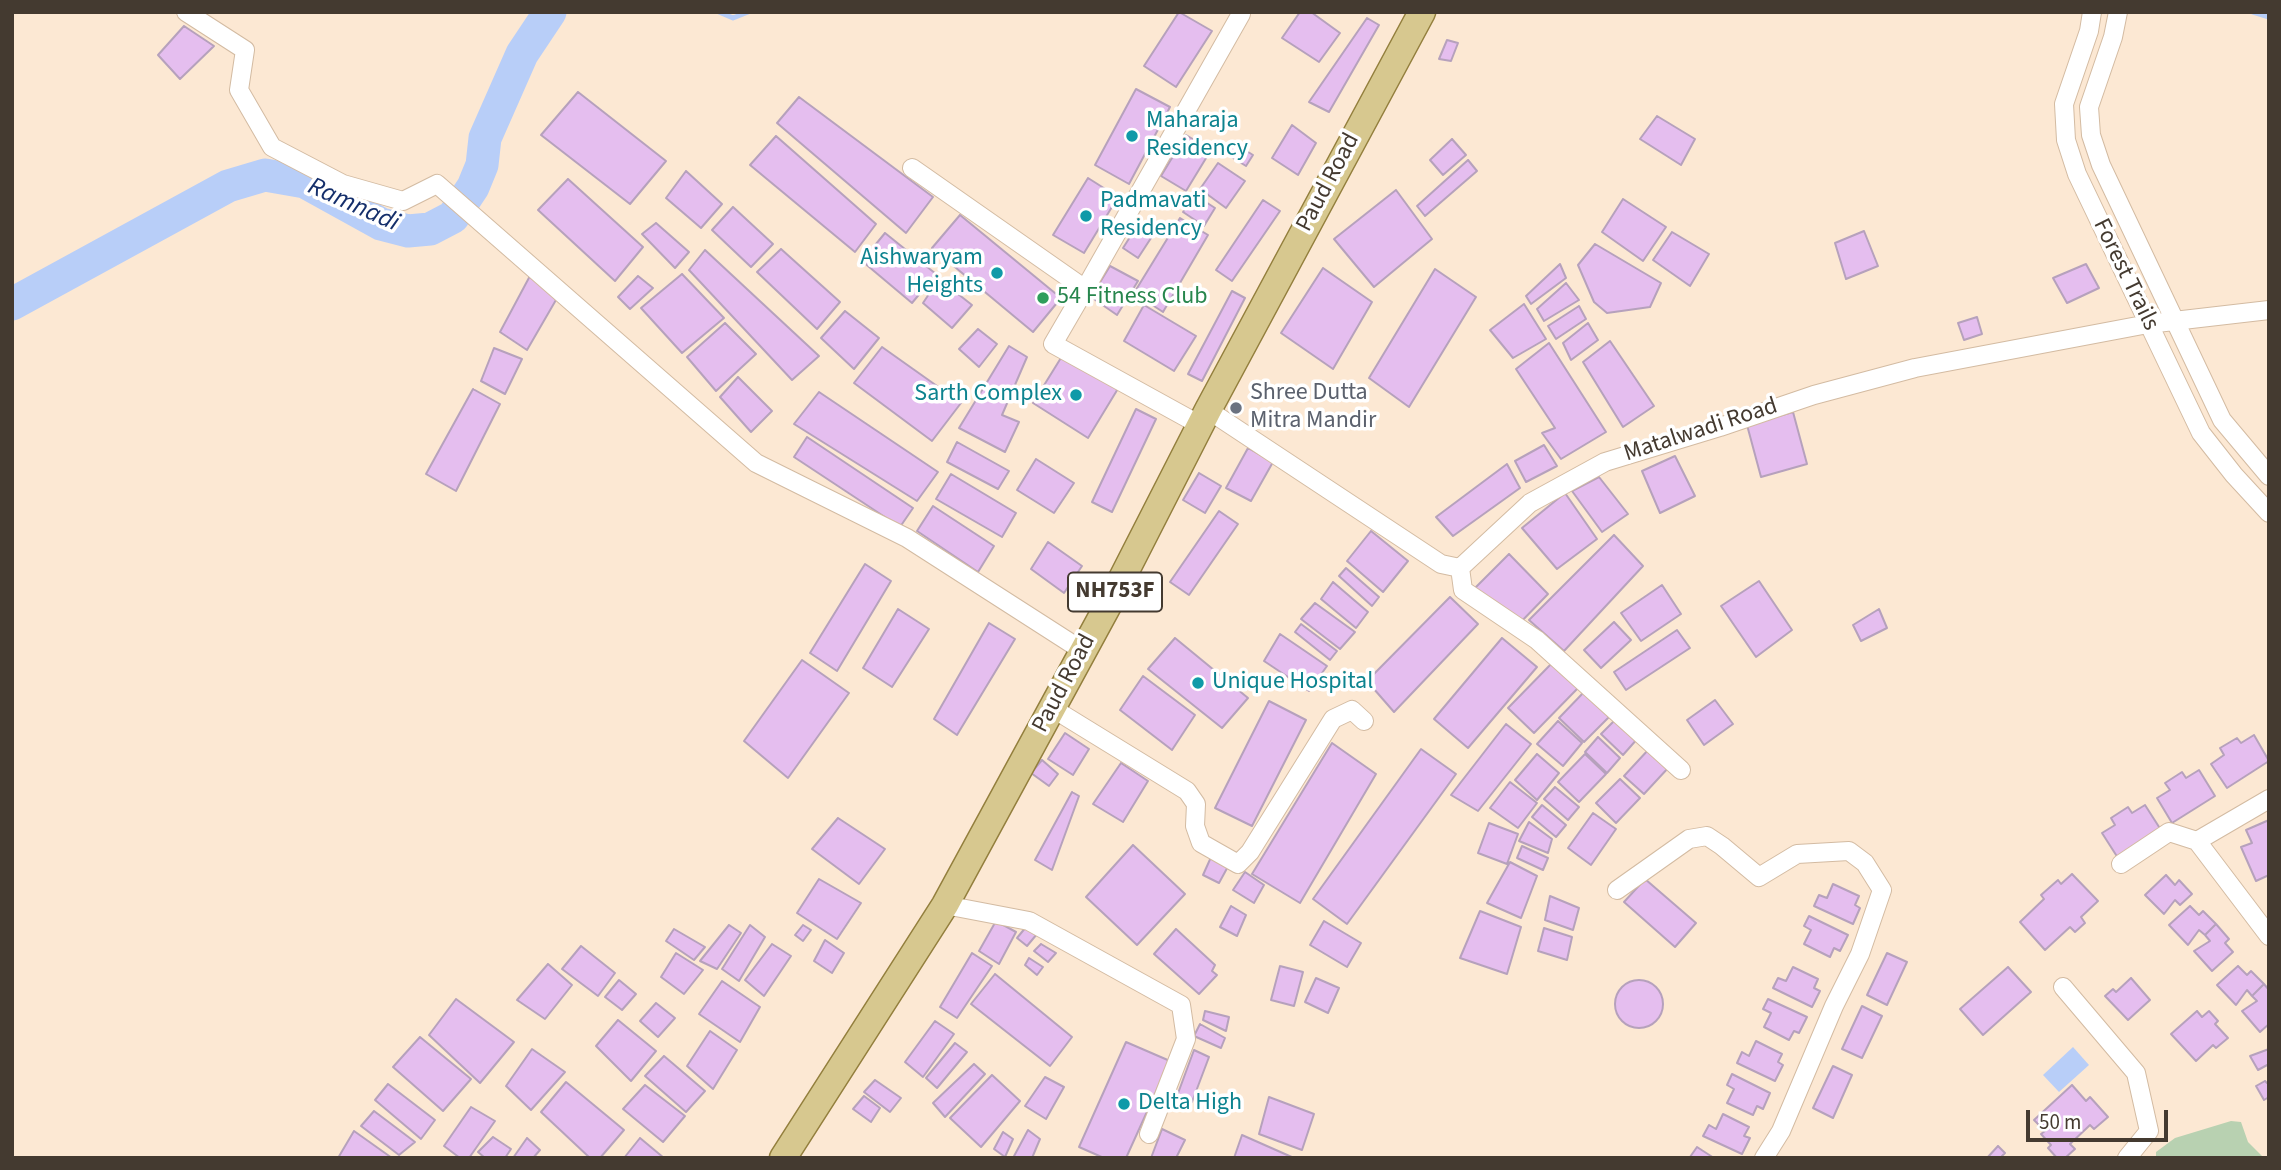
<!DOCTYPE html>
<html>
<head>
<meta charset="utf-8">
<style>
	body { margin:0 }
	#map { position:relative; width:2281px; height:1170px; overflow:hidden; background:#fce8d3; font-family:"Source Sans 3",sans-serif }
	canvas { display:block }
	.frame { position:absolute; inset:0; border:14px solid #443a30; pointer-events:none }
	.scale { position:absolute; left:2026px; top:1110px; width:142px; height:32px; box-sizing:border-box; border:4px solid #443a30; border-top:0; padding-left:9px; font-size:21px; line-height:24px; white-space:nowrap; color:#443a30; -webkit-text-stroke:5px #fff; paint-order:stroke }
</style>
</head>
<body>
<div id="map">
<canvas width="2281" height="1170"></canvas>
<div class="frame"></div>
<div class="scale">50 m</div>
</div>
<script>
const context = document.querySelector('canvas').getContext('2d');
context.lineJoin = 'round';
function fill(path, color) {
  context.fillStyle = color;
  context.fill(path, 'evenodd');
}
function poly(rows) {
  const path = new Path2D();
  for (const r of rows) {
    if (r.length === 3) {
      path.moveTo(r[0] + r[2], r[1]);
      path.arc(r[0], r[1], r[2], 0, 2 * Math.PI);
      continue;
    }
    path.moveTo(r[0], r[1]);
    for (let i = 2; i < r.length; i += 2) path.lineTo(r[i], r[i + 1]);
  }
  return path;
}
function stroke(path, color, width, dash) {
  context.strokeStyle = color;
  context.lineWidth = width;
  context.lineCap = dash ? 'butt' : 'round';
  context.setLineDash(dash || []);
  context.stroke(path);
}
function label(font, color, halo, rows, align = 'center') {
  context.font = font + ' "Source Sans 3",sans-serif';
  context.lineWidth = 7;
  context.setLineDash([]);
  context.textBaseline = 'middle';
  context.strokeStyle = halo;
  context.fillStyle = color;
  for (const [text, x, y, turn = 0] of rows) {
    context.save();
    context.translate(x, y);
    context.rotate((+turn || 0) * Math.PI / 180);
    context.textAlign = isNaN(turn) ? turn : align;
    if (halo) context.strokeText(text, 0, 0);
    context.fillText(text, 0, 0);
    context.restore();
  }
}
const green = poly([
	[2231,1121,2241,1122,2248,1142,2264,1158,2156,1158,2156,1152,2175,1138]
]);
const water = poly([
	[2073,1047,2089,1065,2059,1092,2043,1075]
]);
const stream = poly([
	[719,12,733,18,748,12],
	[2253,12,2269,17]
]);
const river = poly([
	[12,304,228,186,265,175,305,182,381,224,408,231,430,229,453,217,473,187,482,165,485,138,522,54,550,12]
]);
const building = poly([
	[1179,12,1212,31,1176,87,1144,66,1179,12],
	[1300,12,1311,12,1340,33,1319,62,1282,38,1300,12],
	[1367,18,1379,25,1329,112,1309,102,1367,18],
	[184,26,214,46,180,79,158,55,184,26],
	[1447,40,1458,43,1451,61,1439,59,1447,40],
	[1136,89,1170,107,1129,184,1095,165,1136,89],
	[578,92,666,161,630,204,541,135,578,92],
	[799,97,933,197,906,233,777,123,799,97],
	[1657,116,1695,139,1681,165,1640,139,1657,116],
	[1292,125,1316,143,1298,175,1272,158,1292,125],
	[1186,135,1211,150,1186,191,1161,176,1186,135],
	[776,136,876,224,855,252,750,165,776,136],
	[1452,139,1466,155,1443,175,1430,160,1452,139],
	[1232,142,1253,155,1246,166,1225,153,1232,142],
	[1468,160,1477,171,1425,216,1417,206,1468,160],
	[1218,163,1245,181,1226,208,1200,189,1218,163],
	[686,171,722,204,701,228,666,198,686,171],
	[1088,178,1118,197,1084,253,1053,235,1088,178],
	[568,179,643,247,615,281,538,210,568,179],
	[1396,190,1432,239,1374,287,1334,239,1396,190],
	[1195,195,1215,208,1204,226,1183,212,1195,195],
	[1623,199,1666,227,1643,261,1602,232,1623,199],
	[1263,200,1280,211,1232,281,1216,270,1263,200],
	[733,207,773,244,751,267,712,230,733,207],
	[960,215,1061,298,1033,332,932,248,960,215],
	[1180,218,1208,235,1163,312,1134,293,1180,218],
	[656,223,689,252,675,268,642,234,656,223],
	[1137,226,1153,235,1138,258,1123,248,1137,226],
	[1864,231,1878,266,1846,279,1835,243,1864,231],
	[1672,232,1709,254,1690,286,1653,260,1672,232],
	[885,233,936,274,912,303,862,261,885,233],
	[1595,244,1661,283,1650,307,1607,313,1594,302,1578,265,1595,244],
	[781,249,840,302,817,329,757,272,781,249],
	[705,250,819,356,792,380,689,270,705,250],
	[1560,264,1566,278,1531,304,1526,296,1560,264],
	[2086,264,2099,288,2067,303,2053,278,2086,264],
	[1110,266,1138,281,1117,315,1091,297,1110,266],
	[1323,268,1372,302,1333,369,1281,333,1323,268],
	[1435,269,1476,297,1409,407,1369,378,1435,269],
	[531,274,560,293,527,350,500,332,531,274],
	[682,274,724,318,682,353,641,308,682,274],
	[638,276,653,288,630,309,618,297,638,276],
	[939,279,972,305,952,328,923,303,939,279],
	[1566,283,1579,300,1544,321,1537,309,1566,283],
	[1232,291,1245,298,1202,381,1188,374,1232,291],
	[1524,304,1546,339,1513,358,1490,330,1524,304],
	[1144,305,1196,336,1174,371,1124,341,1144,305],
	[1579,306,1586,319,1556,339,1548,326,1579,306],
	[845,311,879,338,854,369,821,338,845,311],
	[1977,317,1982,334,1964,340,1958,323,1977,317],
	[725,323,756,354,716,391,687,357,725,323],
	[1588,323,1598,340,1571,360,1563,343,1588,323],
	[978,329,997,344,979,367,959,349,978,329],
	[1610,341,1654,406,1623,427,1583,362,1610,341],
	[1549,343,1606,432,1561,459,1542,433,1555,428,1516,369,1549,343],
	[1009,346,1027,357,1002,415,1019,422,1005,452,959,428,1009,346],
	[882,347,961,403,932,441,854,383,882,347],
	[494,348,522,359,505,394,481,381,494,348],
	[1064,353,1119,387,1088,438,1033,403,1064,353],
	[738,377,772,411,751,432,720,397,738,377],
	[473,389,500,404,456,491,426,474,473,389],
	[819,392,938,472,917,501,794,424,819,392],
	[1136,409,1156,419,1112,512,1092,502,1136,409],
	[1793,412,1807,464,1761,477,1747,425,1793,412],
	[807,437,913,508,900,527,794,457,807,437],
	[957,442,1009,471,998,489,947,462,957,442],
	[1544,445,1557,466,1526,482,1515,461,1544,445],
	[1248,448,1273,462,1251,501,1226,488,1248,448],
	[1675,456,1695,496,1660,513,1642,471,1675,456],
	[1036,459,1074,483,1054,513,1017,490,1036,459],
	[1507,464,1520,488,1453,536,1436,517,1507,464],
	[1199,473,1221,486,1205,513,1183,500,1199,473],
	[951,474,1016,513,1002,537,936,499,951,474],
	[1599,477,1628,514,1602,532,1572,491,1599,477],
	[1565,493,1597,539,1557,569,1522,528,1565,493],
	[933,506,994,546,978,572,917,531,933,506],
	[1219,511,1238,524,1189,595,1170,582,1219,511],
	[1371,531,1408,561,1383,592,1347,561,1371,531],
	[1614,535,1643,566,1564,651,1529,620,1614,535],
	[1048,542,1082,566,1064,593,1031,569,1048,542],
	[1509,554,1548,594,1517,626,1474,589,1509,554],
	[865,564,891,581,837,671,810,653,865,564],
	[1346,568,1379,597,1372,606,1339,576,1346,568],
	[1759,581,1792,630,1756,657,1721,606,1759,581],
	[1333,582,1368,612,1356,628,1321,599,1333,582],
	[1662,585,1681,614,1641,641,1621,613,1662,585],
	[1450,597,1478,624,1394,712,1367,681,1450,597],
	[1315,603,1355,632,1340,649,1301,619,1315,603],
	[898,609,929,629,892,687,863,668,898,609],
	[1879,609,1887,628,1861,641,1853,625,1879,609],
	[1614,622,1631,640,1601,668,1584,650,1614,622],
	[989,623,1015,639,957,735,934,719,989,623],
	[1301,624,1337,651,1330,660,1295,632,1301,624],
	[1677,630,1690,648,1626,690,1614,672,1677,630],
	[1280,634,1327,666,1309,691,1264,661,1280,634],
	[1175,638,1248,698,1222,728,1148,669,1175,638],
	[1502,638,1537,667,1468,748,1434,719,1502,638],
	[802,660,849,693,788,778,744,741,802,660],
	[1553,662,1579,687,1534,733,1508,708,1553,662],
	[1143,676,1195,715,1172,750,1120,710,1143,676],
	[1584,692,1609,717,1584,742,1559,718,1584,692],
	[1715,700,1733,724,1704,745,1687,720,1715,700],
	[1269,701,1306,720,1252,826,1215,808,1269,701],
	[1617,718,1638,738,1623,755,1601,734,1617,718],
	[1558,721,1582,743,1563,766,1537,744,1558,721],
	[1506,724,1531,744,1478,811,1451,795,1506,724],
	[1065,733,1089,749,1073,775,1048,759,1065,733],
	[2254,735,2269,761,2227,788,2211,764,2224,755,2220,748,2237,738,2241,743,2254,735],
	[1598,737,1620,758,1607,773,1585,752,1598,737],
	[1332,743,1376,774,1300,903,1252,874,1332,743],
	[1421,749,1456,774,1347,924,1313,899,1421,749],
	[1649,749,1669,767,1644,794,1624,776,1649,749],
	[1537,754,1559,773,1537,800,1515,780,1537,754],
	[1585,754,1606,774,1579,802,1558,782,1585,754],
	[1042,760,1058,774,1049,786,1031,773,1042,760],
	[1121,763,1148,781,1123,822,1093,804,1121,763],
	[2199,770,2215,796,2172,823,2157,798,2170,790,2165,783,2182,772,2186,778,2199,770],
	[1620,779,1640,798,1616,823,1596,803,1620,779],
	[1510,782,1537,803,1518,828,1490,808,1510,782],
	[1555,787,1579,807,1568,820,1544,799,1555,787],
	[1072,792,1079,796,1052,870,1035,860,1072,792],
	[1542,805,1566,825,1556,837,1532,817,1542,805],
	[2145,805,2161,830,2118,858,2102,833,2115,825,2111,818,2128,807,2132,813,2145,805],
	[1593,813,1616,829,1591,865,1568,848,1593,813],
	[838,818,885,849,859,884,812,849,838,818],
	[2269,820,2269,875,2256,881,2241,847,2252,843,2246,830,2269,820],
	[1529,822,1552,839,1548,853,1519,841,1529,822],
	[1489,823,1518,834,1507,864,1478,853,1489,823],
	[1133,845,1185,894,1137,945,1086,897,1133,845],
	[1522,846,1548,858,1543,870,1517,858,1522,846],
	[1212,855,1231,861,1219,883,1203,875,1212,855],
	[1510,862,1537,876,1521,918,1487,903,1510,862],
	[1245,872,1264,885,1254,903,1233,890,1245,872],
	[2072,874,2098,901,2081,917,2085,923,2075,932,2070,927,2045,950,2020,922,2044,899,2041,895,2058,880,2061,884,2072,874],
	[2166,875,2175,885,2179,880,2192,894,2180,905,2175,900,2164,914,2145,895,2166,875],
	[819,879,861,903,837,939,797,913,819,879],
	[1645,879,1696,923,1675,947,1624,902,1645,879],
	[1833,884,1859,896,1855,905,1860,908,1853,924,1814,906,1819,895,1827,898,1833,884],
	[1550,896,1579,908,1573,930,1545,920,1550,896],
	[1231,906,1246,915,1237,936,1220,927,1231,906],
	[2190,906,2199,915,2203,911,2216,924,2205,935,2199,930,2188,945,2169,925,2190,906],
	[1480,911,1521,927,1507,974,1460,958,1480,911],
	[1809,916,1848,935,1840,951,1834,948,1830,957,1804,944,1811,930,1804,926,1809,916],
	[996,921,1016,932,999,964,979,951,996,921],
	[1324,921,1361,943,1347,967,1310,945,1324,921],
	[2216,924,2229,939,2225,943,2233,952,2212,971,2194,951,2210,941,2205,935,2216,924],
	[729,925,741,933,717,969,700,961,729,925],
	[750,925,765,937,739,981,722,969,750,925],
	[803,925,811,930,803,941,795,935,803,925],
	[1026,927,1037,934,1027,946,1017,938,1026,927],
	[1544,928,1572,937,1567,960,1538,951,1544,928],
	[674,929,705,947,694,960,666,941,674,929],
	[1176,929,1215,965,1212,971,1217,975,1199,994,1154,954,1176,929],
	[825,940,844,953,832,973,814,961,825,940],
	[772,944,791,956,764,996,745,980,772,944],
	[1041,944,1056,953,1048,962,1034,951,1041,944],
	[581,946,615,973,598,996,562,969,581,946],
	[676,953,703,970,684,994,661,977,676,953],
	[972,953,992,966,957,1018,940,1007,972,953],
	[1887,953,1907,962,1887,1005,1867,995,1887,953],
	[1029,958,1043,967,1037,975,1025,965,1029,958],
	[548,964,572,985,545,1019,517,1000,548,964],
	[1280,966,1303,972,1294,1006,1271,1000,1280,966],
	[2238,966,2247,975,2251,971,2264,984,2252,996,2247,990,2236,1005,2217,985,2238,966],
	[1793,967,1818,979,1814,988,1820,991,1812,1007,1773,988,1778,978,1786,981,1793,967],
	[2008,967,2031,992,1983,1035,1960,1009,2008,967],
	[995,974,1072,1037,1050,1066,971,1004,995,974],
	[1316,978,1339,988,1328,1013,1305,1002,1316,978],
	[2131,978,2150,1000,2128,1020,2105,996,2113,989,2116,992,2131,978],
	[619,980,636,994,622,1010,605,997,619,980],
	[1639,1004,24],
	[722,981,760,1007,740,1042,699,1014,722,981],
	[2264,984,2269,990,2269,1024,2260,1032,2242,1011,2257,1001,2252,996,2264,984],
	[456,999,514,1042,480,1083,429,1035,456,999],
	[1768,999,1807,1017,1799,1033,1794,1031,1789,1040,1764,1027,1771,1013,1763,1009,1768,999],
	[656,1003,675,1018,658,1037,640,1021,656,1003],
	[1862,1006,1882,1016,1862,1058,1842,1049,1862,1006],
	[1205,1011,1229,1017,1226,1031,1203,1020,1205,1011],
	[2197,1011,2202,1017,2209,1011,2218,1021,2215,1024,2228,1038,2216,1048,2213,1045,2196,1061,2171,1034,2197,1011],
	[618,1020,656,1051,631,1081,596,1046,618,1020],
	[935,1021,954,1034,923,1077,905,1062,935,1021],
	[1200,1024,1225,1038,1221,1048,1194,1036,1200,1024],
	[710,1031,737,1050,713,1089,687,1066,710,1031],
	[420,1037,471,1079,443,1111,393,1067,420,1037],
	[1756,1041,1782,1054,1778,1062,1783,1065,1775,1081,1737,1063,1742,1052,1749,1056,1756,1041],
	[1126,1042,1170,1061,1126,1158,1104,1158,1079,1147,1126,1042],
	[955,1043,967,1052,937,1088,926,1078,955,1043],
	[532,1049,565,1072,531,1110,506,1086,532,1049],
	[2269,1049,2269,1064,2258,1070,2250,1056,2269,1049],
	[1194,1050,1209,1057,1192,1102,1177,1096,1194,1050],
	[664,1056,705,1091,686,1112,645,1076,664,1056],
	[974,1064,985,1074,945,1117,933,1103,974,1064],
	[1833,1066,1852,1075,1833,1118,1813,1108,1833,1066],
	[1732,1074,1770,1093,1763,1109,1757,1106,1753,1115,1727,1103,1734,1089,1727,1085,1732,1074],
	[992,1075,1020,1101,981,1147,950,1118,992,1075],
	[1045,1077,1064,1087,1046,1119,1025,1106,1045,1077],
	[875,1080,901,1098,890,1112,864,1092,875,1080],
	[2265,1081,2267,1083,2269,1082,2269,1097,2264,1100,2256,1086,2265,1081],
	[566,1082,624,1130,600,1158,590,1158,541,1112,566,1082],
	[388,1084,435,1120,421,1139,375,1100,388,1084],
	[645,1085,685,1116,663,1142,623,1109,645,1085],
	[2072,1085,2086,1101,2090,1097,2108,1117,2094,1129,2090,1125,2070,1144,2075,1149,2065,1158,2057,1158,2048,1148,2051,1145,2041,1134,2045,1131,2034,1120,2072,1085],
	[864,1096,880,1108,871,1122,853,1109,864,1096],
	[1269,1097,1314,1114,1302,1150,1259,1134,1269,1097],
	[471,1107,495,1121,469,1158,460,1158,444,1146,471,1107],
	[374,1111,415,1142,399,1155,361,1126,374,1111],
	[1723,1114,1749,1127,1744,1136,1750,1138,1742,1154,1703,1136,1709,1125,1716,1129,1723,1114],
	[1162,1129,1185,1140,1176,1158,1151,1158,1162,1129],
	[1028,1130,1040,1139,1032,1158,1013,1158,1028,1130],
	[354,1131,392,1158,338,1158,354,1131],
	[1003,1132,1013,1139,1005,1157,994,1149,1003,1132],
	[1242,1135,1294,1158,1234,1158,1242,1135],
	[493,1137,511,1149,505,1158,485,1158,478,1152,493,1137],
	[527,1138,540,1150,533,1158,513,1158,527,1138],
	[640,1138,664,1158,624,1158,640,1138],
	[1998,1146,2005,1153,2002,1156,2004,1158,1987,1158,1998,1146],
	[1697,1147,1714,1158,1690,1157,1697,1147]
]);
const street = poly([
	[186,12,245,50,239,90,272,147,343,184,403,201,437,184,756,463,907,538,1083,651],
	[2092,12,2089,31,2064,104,2066,140,2077,174,2201,433,2234,475,2269,513],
	[2118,12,2113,37,2089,107,2091,135,2101,165,2222,420,2269,476],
	[912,168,1085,289,1053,344,1200,425],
	[1085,289,1241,14],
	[1208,410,1441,564,1460,568,1530,503,1605,462,1720,427,1814,395,1915,368,2148,324,2269,310],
	[1460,568,1463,590,1537,640,1681,770],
	[1052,708,1187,791,1196,804,1195,826,1201,843,1238,864,1250,852,1333,719,1352,710,1364,721],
	[2197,841,2269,936],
	[2121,864,2169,832,2197,841,2269,799],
	[1617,890,1689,839,1707,836,1722,846,1759,877,1797,854,1849,851,1865,863,1882,890,1860,954,1834,1006,1781,1131,1764,1158],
	[945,905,1029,921,1181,1005,1186,1039,1149,1134],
	[2063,987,2136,1073,2149,1131,2127,1158]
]);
const primary = poly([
	[783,1158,945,905,1112,598,1208,410,1422,12]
]);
const markers = [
	[1132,136,7,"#0f9aa8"],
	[1086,216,7,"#0f9aa8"],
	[997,273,7,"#0f9aa8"],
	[1043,298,7,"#2e9e5b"],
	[1076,395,7,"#0f9aa8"],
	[1236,408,7,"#6b7280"],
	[1198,683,7,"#0f9aa8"],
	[1124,1104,7,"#0f9aa8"]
];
const shields = [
	[1115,592,94]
];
const shieldNames = [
	["NH753F",1115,592]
];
const cultureNames = [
	["Maharaja",1146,122],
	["Residency",1146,150],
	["Padmavati",1100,202],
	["Residency",1100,230],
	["Aishwaryam",983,259,"right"],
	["Heights",983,287,"right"],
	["Sarth Complex",1062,395,"right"],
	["Unique Hospital",1212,683],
	["Delta High",1138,1104]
];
const streetNames = [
	["Paud Road",1329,183,-62],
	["Forest Trails",2125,275,64],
	["Matalwadi Road",1701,431,-18],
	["Paud Road",1065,684,-62]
];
const leisureNames = [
	["54 Fitness Club",1057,298]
];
const worshipNames = [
	["Shree Dutta",1250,394],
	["Mitra Mandir",1250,422]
];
const waterNames = [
	["Ramnadi",353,206,24]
];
fill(green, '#b8d1b1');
fill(water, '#b8cef8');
stroke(stream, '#b8cef8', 5);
stroke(river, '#b8cef8', 33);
fill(building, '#e5beef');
stroke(building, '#b6a1bc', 2);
stroke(street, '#d3bba2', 20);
stroke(primary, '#937f3d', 29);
stroke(street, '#fff', 18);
stroke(primary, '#d7c88f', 26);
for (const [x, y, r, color] of markers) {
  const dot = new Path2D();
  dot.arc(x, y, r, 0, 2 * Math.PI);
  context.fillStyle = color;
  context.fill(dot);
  stroke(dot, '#fff', 2.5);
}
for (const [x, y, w] of shields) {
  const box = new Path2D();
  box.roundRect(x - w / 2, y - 19.5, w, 39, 5);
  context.fillStyle = '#fff';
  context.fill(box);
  stroke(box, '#443a30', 2);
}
label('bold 23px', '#443a30', null, shieldNames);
label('24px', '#0d838f', '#fff', cultureNames, 'left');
label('24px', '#443a30', '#fff', streetNames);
label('24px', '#27864d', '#fff', leisureNames, 'left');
label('24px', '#5b616d', '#fff', worshipNames, 'left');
label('italic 26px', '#152f6b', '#fff', waterNames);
</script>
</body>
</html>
